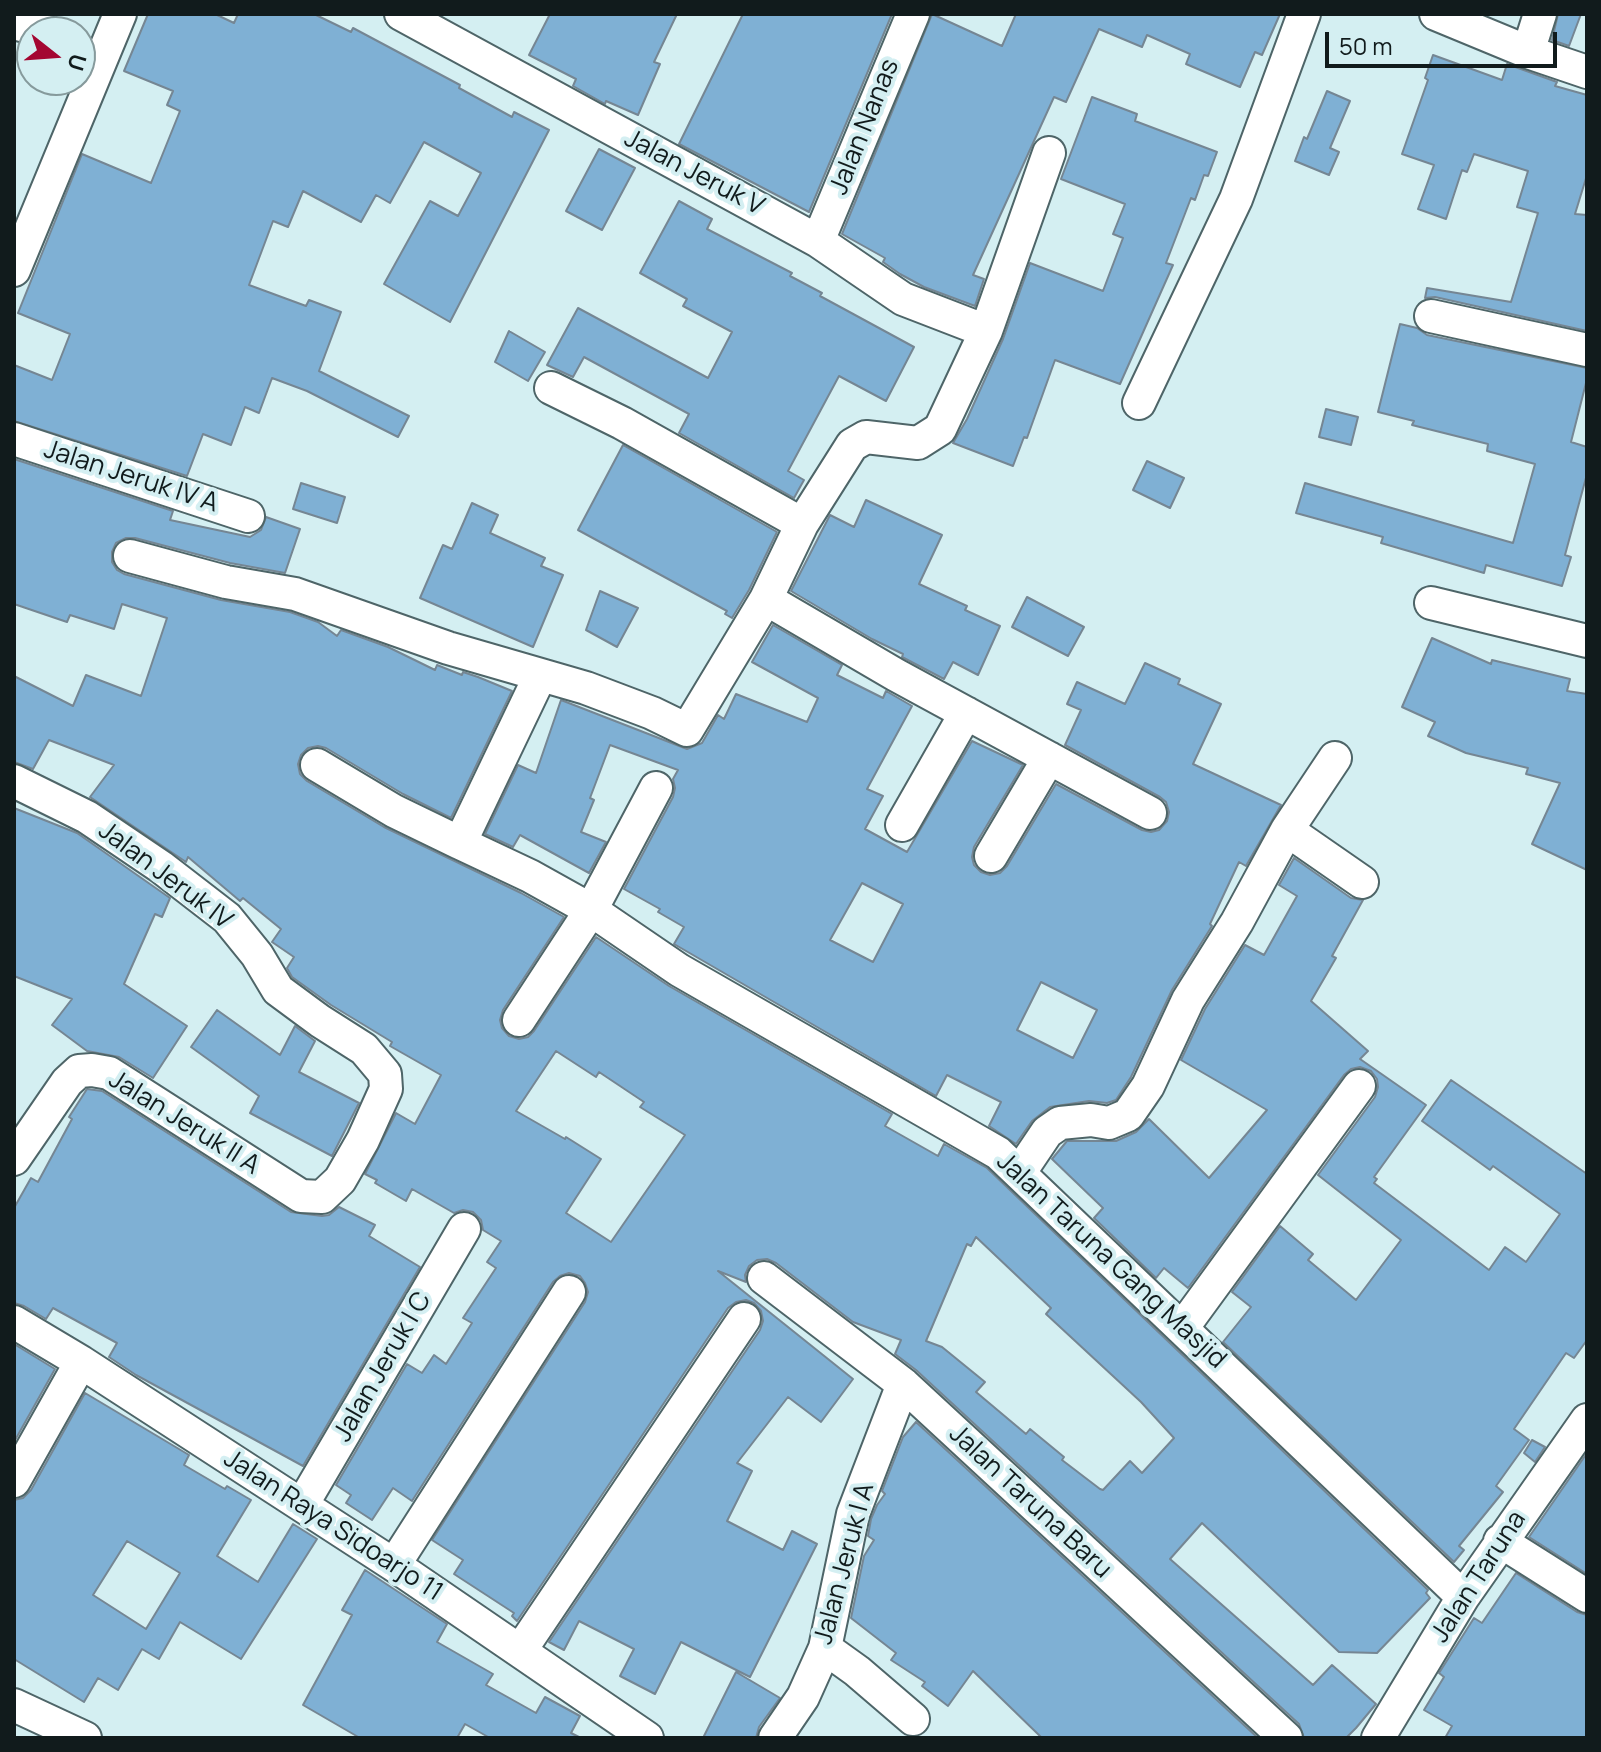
<!DOCTYPE html>
<html>
<head>
<meta charset="utf-8">
<style>
	body { margin:0 }
	#map { position:relative; width:1601px; height:1752px; overflow:hidden; background:#d4eff2; font-family:Manrope,sans-serif }
	canvas { display:block }
	.frame { position:absolute; inset:0; border:16px solid #111b1c; pointer-events:none }
	.north { position:absolute; left:16px; top:16px; width:80px; height:80px; box-sizing:border-box; background:#d4eff2; border:2px solid #869a9c; border-radius:50%; rotate:107deg; font-size:22px; font-weight:700; line-height:32px; text-align:center; color:#111b1c }
	.north::after { content:''; display:block; margin:auto; width:28px; height:36px; background:#a40732; clip-path:polygon(50% 0,100% 100%,50% 72%,0 100%) }
	.scale { position:absolute; left:1325px; top:32px; width:232px; height:36px; box-sizing:border-box; border:4px solid #111b1c; border-top:0; padding-left:10px; font-size:24px; line-height:28px; white-space:nowrap; color:#111b1c; -webkit-text-stroke:6px #d4eff2; paint-order:stroke }
</style>
</head>
<body>
<div id="map">
<canvas width="1601" height="1752"></canvas>
<div class="frame"></div>
<div class="north">U</div>
<div class="scale">50 m</div>
</div>
<script>
const context = document.querySelector('canvas').getContext('2d');
context.lineJoin = 'round';
function fill(path, color) {
  context.fillStyle = color;
  context.fill(path, 'evenodd');
}
function poly(rows) {
  const path = new Path2D();
  for (const r of rows) {
    path.moveTo(r[0], r[1]);
    for (let i = 2; i < r.length; i += 2) path.lineTo(r[i], r[i + 1]);
  }
  return path;
}
function stroke(path, color, width, dash) {
  context.strokeStyle = color;
  context.lineWidth = width;
  context.lineCap = dash ? 'butt' : 'round';
  context.setLineDash(dash || []);
  context.stroke(path);
}
function label(font, color, halo, rows, align = 'center') {
  context.font = font + ' Manrope,sans-serif';
  context.lineWidth = 8;
  context.setLineDash([]);
  context.textBaseline = 'middle';
  context.strokeStyle = halo;
  context.fillStyle = color;
  for (const [text, x, y, turn = 0] of rows) {
    context.save();
    context.translate(x, y);
    context.rotate((+turn || 0) * Math.PI / 180);
    context.textAlign = isNaN(turn) ? turn : align;
    if (halo) context.strokeText(text, 0, 0);
    context.fillText(text, 0, 0);
    context.restore();
  }
}
const building = poly([
	[148,14,215,14,234,23,238,14,314,14,351,32,353,28,460,85,459,88,512,117,514,112,549,130,450,322,384,284,430,201,458,216,481,173,424,142,390,203,376,195,361,222,303,191,288,227,273,221,249,285,306,306,309,300,341,312,319,371,409,416,398,437,307,391,272,378,259,413,245,407,231,445,203,434,187,476,14,421,14,365,52,380,70,334,18,313,82,154,151,183,180,111,167,105,173,91,124,71,148,14],
	[550,14,677,14,654,62,660,64,638,115,606,101,605,104,573,86,576,79,529,55,550,14],
	[743,14,892,14,809,212,679,144,743,14],
	[932,14,1002,46,1016,14,1280,14,1262,55,1255,52,1240,87,1186,64,1190,54,1147,35,1142,47,1099,29,1066,102,1054,97,973,275,984,279,975,306,924,287,900,274,883,262,885,258,842,234,932,14],
	[1558,14,1581,14,1569,46,1552,40,1558,14],
	[1433,55,1502,80,1507,64,1557,82,1555,86,1587,95,1587,175,1575,214,1587,215,1587,331,1435,297,1425,298,1427,288,1511,302,1538,213,1517,207,1528,171,1474,154,1467,172,1462,170,1446,219,1418,209,1434,165,1402,154,1428,80,1425,78,1433,55],
	[1327,91,1350,101,1330,148,1339,152,1329,175,1295,161,1304,137,1307,139,1327,91],
	[1092,97,1137,114,1135,121,1217,152,1208,176,1204,175,1195,200,1191,198,1166,263,1173,265,1120,384,1055,360,1027,438,1024,437,1013,466,953,443,967,419,1003,339,1030,263,1103,291,1123,238,1113,234,1125,204,1061,179,1092,97],
	[599,149,635,168,602,230,566,211,599,149],
	[679,201,712,219,707,229,792,273,790,276,822,293,820,296,914,347,886,401,839,376,788,471,804,480,794,498,679,433,689,414,584,357,573,377,547,365,578,308,708,378,732,332,683,306,687,299,640,273,679,201],
	[1400,324,1417,328,1427,335,1587,368,1587,379,1571,442,1587,447,1587,474,1565,555,1571,557,1562,586,1486,565,1484,573,1381,543,1383,537,1296,513,1305,483,1513,543,1535,464,1487,451,1488,444,1412,425,1414,421,1378,412,1400,324],
	[509,331,545,352,528,381,495,362,509,331],
	[1326,409,1358,417,1351,445,1319,437,1326,409],
	[623,445,777,532,749,590,732,618,725,614,727,611,578,530,623,445],
	[14,459,173,511,170,520,250,537,261,530,266,517,300,529,285,573,230,563,135,538,126,538,116,543,112,552,112,562,117,570,124,574,221,600,290,612,318,622,337,636,341,630,388,647,435,670,437,665,462,675,463,672,478,677,512,691,451,818,403,794,326,748,318,746,308,748,301,755,298,764,300,774,307,781,384,827,521,893,564,917,503,1010,500,1020,502,1028,509,1036,519,1039,528,1037,534,1031,596,937,669,986,892,1114,885,1126,938,1156,944,1144,987,1168,1428,1590,1426,1593,1430,1598,1377,1653,1339,1652,1202,1523,1170,1559,1313,1685,1332,1665,1376,1704,1356,1728,1346,1738,1304,1738,1299,1724,916,1370,895,1354,901,1340,853,1322,776,1263,767,1259,757,1260,749,1266,745,1275,746,1282,718,1271,853,1379,821,1422,788,1397,737,1463,752,1471,727,1521,783,1550,792,1531,817,1544,750,1677,681,1642,655,1694,620,1676,634,1649,579,1621,564,1650,549,1642,760,1330,763,1321,761,1311,754,1303,746,1300,736,1302,728,1308,517,1621,512,1616,514,1613,454,1574,463,1560,432,1540,585,1302,588,1292,585,1283,580,1276,569,1273,560,1276,553,1282,412,1501,393,1488,372,1520,346,1503,351,1495,336,1485,407,1364,422,1373,434,1355,446,1364,472,1323,463,1318,496,1268,487,1262,501,1241,483,1230,481,1220,473,1212,463,1210,454,1213,412,1189,406,1201,375,1183,377,1180,365,1174,396,1113,415,1124,441,1075,390,1046,392,1042,331,1005,292,977,287,968,294,957,272,942,281,929,243,898,240,901,188,857,186,862,90,797,114,765,49,740,33,769,14,762,14,676,73,706,86,675,141,696,167,618,122,604,114,629,70,615,67,622,14,604,14,459],
	[556,1051,596,1077,599,1072,644,1102,640,1107,685,1135,611,1242,566,1213,601,1159,566,1137,565,1139,516,1111,556,1051],
	[976,1237,1051,1308,1046,1314,1141,1402,1174,1438,1142,1473,1130,1461,1103,1490,1100,1489,1062,1460,1064,1457,1030,1429,1026,1434,976,1392,985,1382,942,1347,926,1341,967,1244,971,1246,976,1237],
	[1147,461,1184,478,1170,508,1133,490,1147,461],
	[301,483,345,497,337,523,293,509,301,483],
	[866,500,942,535,919,584,967,606,965,610,1000,626,978,675,953,662,944,679,902,657,903,654,872,639,791,591,830,515,854,527,866,500],
	[472,503,498,515,490,533,545,558,541,566,563,575,533,647,420,598,443,545,452,549,472,503],
	[600,591,638,608,617,647,586,630,600,591],
	[1027,597,1084,627,1068,656,1012,627,1027,597],
	[773,625,842,665,837,675,883,698,886,691,912,706,867,789,883,796,865,829,907,852,972,741,1023,765,974,847,972,857,974,865,981,872,990,875,1000,873,1007,866,1056,784,1142,830,1151,832,1159,830,1167,821,1169,812,1166,802,1160,797,1065,745,1081,710,1067,704,1077,682,1125,704,1145,663,1180,679,1178,684,1221,704,1193,764,1281,805,1246,866,1239,862,1210,924,1212,926,1172,990,1131,1077,1116,1100,1107,1103,1089,1101,1050,1107,1032,1121,1016,1144,989,1126,1001,1102,947,1075,936,1096,674,944,684,927,658,912,660,909,624,889,673,797,675,788,673,779,678,770,610,745,590,798,594,800,581,832,606,842,589,873,520,835,513,847,485,834,518,765,536,773,561,700,687,749,702,743,718,715,724,719,736,694,807,722,818,698,752,662,773,625],
	[862,883,903,904,873,962,830,940,862,883],
	[1041,982,1097,1010,1073,1058,1017,1030,1041,982],
	[1432,638,1491,664,1492,660,1570,679,1567,691,1587,694,1587,870,1532,844,1560,783,1526,774,1528,768,1466,753,1428,736,1435,722,1402,707,1432,638],
	[14,808,77,833,170,898,162,917,155,914,124,984,187,1026,153,1078,119,1057,87,1051,52,1025,72,999,14,976,14,808],
	[1294,858,1351,898,1363,900,1332,956,1336,958,1311,1001,1368,1051,1360,1059,1426,1105,1374,1177,1377,1179,1374,1183,1489,1270,1505,1247,1526,1262,1560,1214,1493,1166,1490,1170,1422,1121,1451,1080,1587,1174,1587,1340,1574,1358,1566,1353,1514,1429,1529,1440,1496,1486,1503,1492,1459,1546,1464,1550,1454,1562,1223,1342,1251,1307,1232,1292,1280,1226,1313,1254,1308,1260,1356,1300,1401,1240,1318,1175,1375,1097,1378,1087,1377,1079,1371,1071,1360,1067,1351,1069,1344,1075,1188,1288,1164,1268,1156,1278,1094,1218,1103,1208,1052,1159,1067,1141,1116,1141,1136,1132,1149,1119,1209,1178,1267,1110,1181,1060,1205,1009,1245,945,1264,955,1297,896,1279,885,1294,858],
	[217,1010,280,1055,295,1026,315,1041,299,1072,359,1103,332,1156,250,1113,259,1096,191,1047,217,1010],
	[87,1089,102,1091,291,1212,322,1216,329,1215,339,1207,375,1225,369,1236,420,1267,303,1466,136,1375,109,1357,117,1343,53,1308,46,1319,24,1306,14,1303,14,1208,31,1178,38,1182,72,1119,69,1117,87,1089],
	[14,1344,55,1369,14,1442,14,1344],
	[85,1393,189,1455,184,1465,225,1489,227,1486,251,1500,217,1556,258,1582,293,1524,317,1539,241,1659,180,1622,159,1659,142,1649,118,1690,98,1678,84,1702,14,1659,14,1500,23,1498,31,1490,85,1393],
	[127,1541,180,1573,146,1629,93,1595,127,1541],
	[916,1422,1258,1738,1042,1738,973,1671,948,1706,922,1686,925,1682,891,1660,896,1653,851,1618,864,1556,874,1540,868,1536,871,1519,877,1505,885,1494,882,1491,903,1437,916,1422],
	[1532,1440,1545,1447,1535,1462,1524,1453,1532,1440],
	[1587,1453,1587,1574,1529,1537,1587,1453],
	[365,1570,447,1624,437,1642,493,1674,486,1685,536,1713,545,1697,580,1716,571,1733,581,1738,490,1738,465,1724,457,1738,360,1738,303,1705,352,1615,342,1610,365,1570],
	[1516,1573,1577,1612,1587,1615,1587,1738,1445,1738,1452,1726,1424,1710,1444,1677,1439,1673,1474,1618,1482,1623,1516,1573],
	[736,1672,780,1698,759,1727,756,1738,703,1738,736,1672]
]);
const minor = poly([
	[401,14,818,241,903,299,986,331],
	[1436,14,1528,52,1587,72],
	[14,23,48,32],
	[1528,52,1540,14],
	[818,241,913,14],
	[14,270,120,14],
	[1431,316,1587,350],
	[551,388,622,423,802,524],
	[1139,403,1236,199,1304,14],
	[14,439,248,516],
	[130,556,226,582,295,594,448,648,586,688,652,713,687,730,766,599,802,524,852,445,866,437,918,443,940,429,986,331,1049,153],
	[766,599,896,675,1150,813],
	[1431,603,1587,641],
	[540,676,460,843,530,876,591,910,679,970,998,1153,1463,1597],
	[317,765,394,811,460,843],
	[14,781,87,817,161,867,227,918,257,955,278,990,320,1021,364,1049,385,1074,386,1089,363,1140,340,1180,322,1197,301,1196,109,1073,92,1070,79,1071,67,1082,14,1159],
	[902,825,966,713],
	[1287,830,1335,758],
	[991,856,1049,758],
	[519,1020,591,910,656,788],
	[1020,1172,1047,1132,1060,1123,1091,1120,1109,1123,1128,1115,1148,1086,1188,1000,1237,922,1287,830,1362,882],
	[764,1278,903,1384,1286,1738],
	[14,1322,81,1362,394,1565,647,1738],
	[1183,1327,1359,1086],
	[14,1481,81,1362],
	[302,1505,464,1229],
	[1500,1541,1587,1596],
	[394,1565,569,1292],
	[825,1648,857,1671,913,1719],
	[520,1651,744,1319],
	[14,1705,85,1738],
	[775,1738,803,1697,825,1648,853,1514,903,1384],
	[1378,1738,1463,1597,1587,1420]
]);
const streetNames = [
	["Jalan Nanas",865,127,-68],
	["Jalan Jeruk V",694,173,28],
	["Jalan Jeruk IV A",131,477,18],
	["Jalan Jeruk IV",165,876,37],
	["Jalan Jeruk II A",184,1123,32],
	["Jalan Taruna Gang Masjid",1111,1261,43],
	["Jalan Jeruk I C",383,1367,-60],
	["Jalan Taruna Baru",1030,1502,43],
	["Jalan Raya Sidoarjo 11",333,1526,33],
	["Jalan Jeruk I A",845,1564,-75],
	["Jalan Taruna",1479,1577,-57]
];
fill(building, '#7fb0d4');
stroke(building, '#758693', 2);
stroke(minor, '#4e6568', 36);
stroke(minor, '#fff', 32);
label('26px', '#111b1c', '#d4eff2', streetNames);
</script>
</body>
</html>
